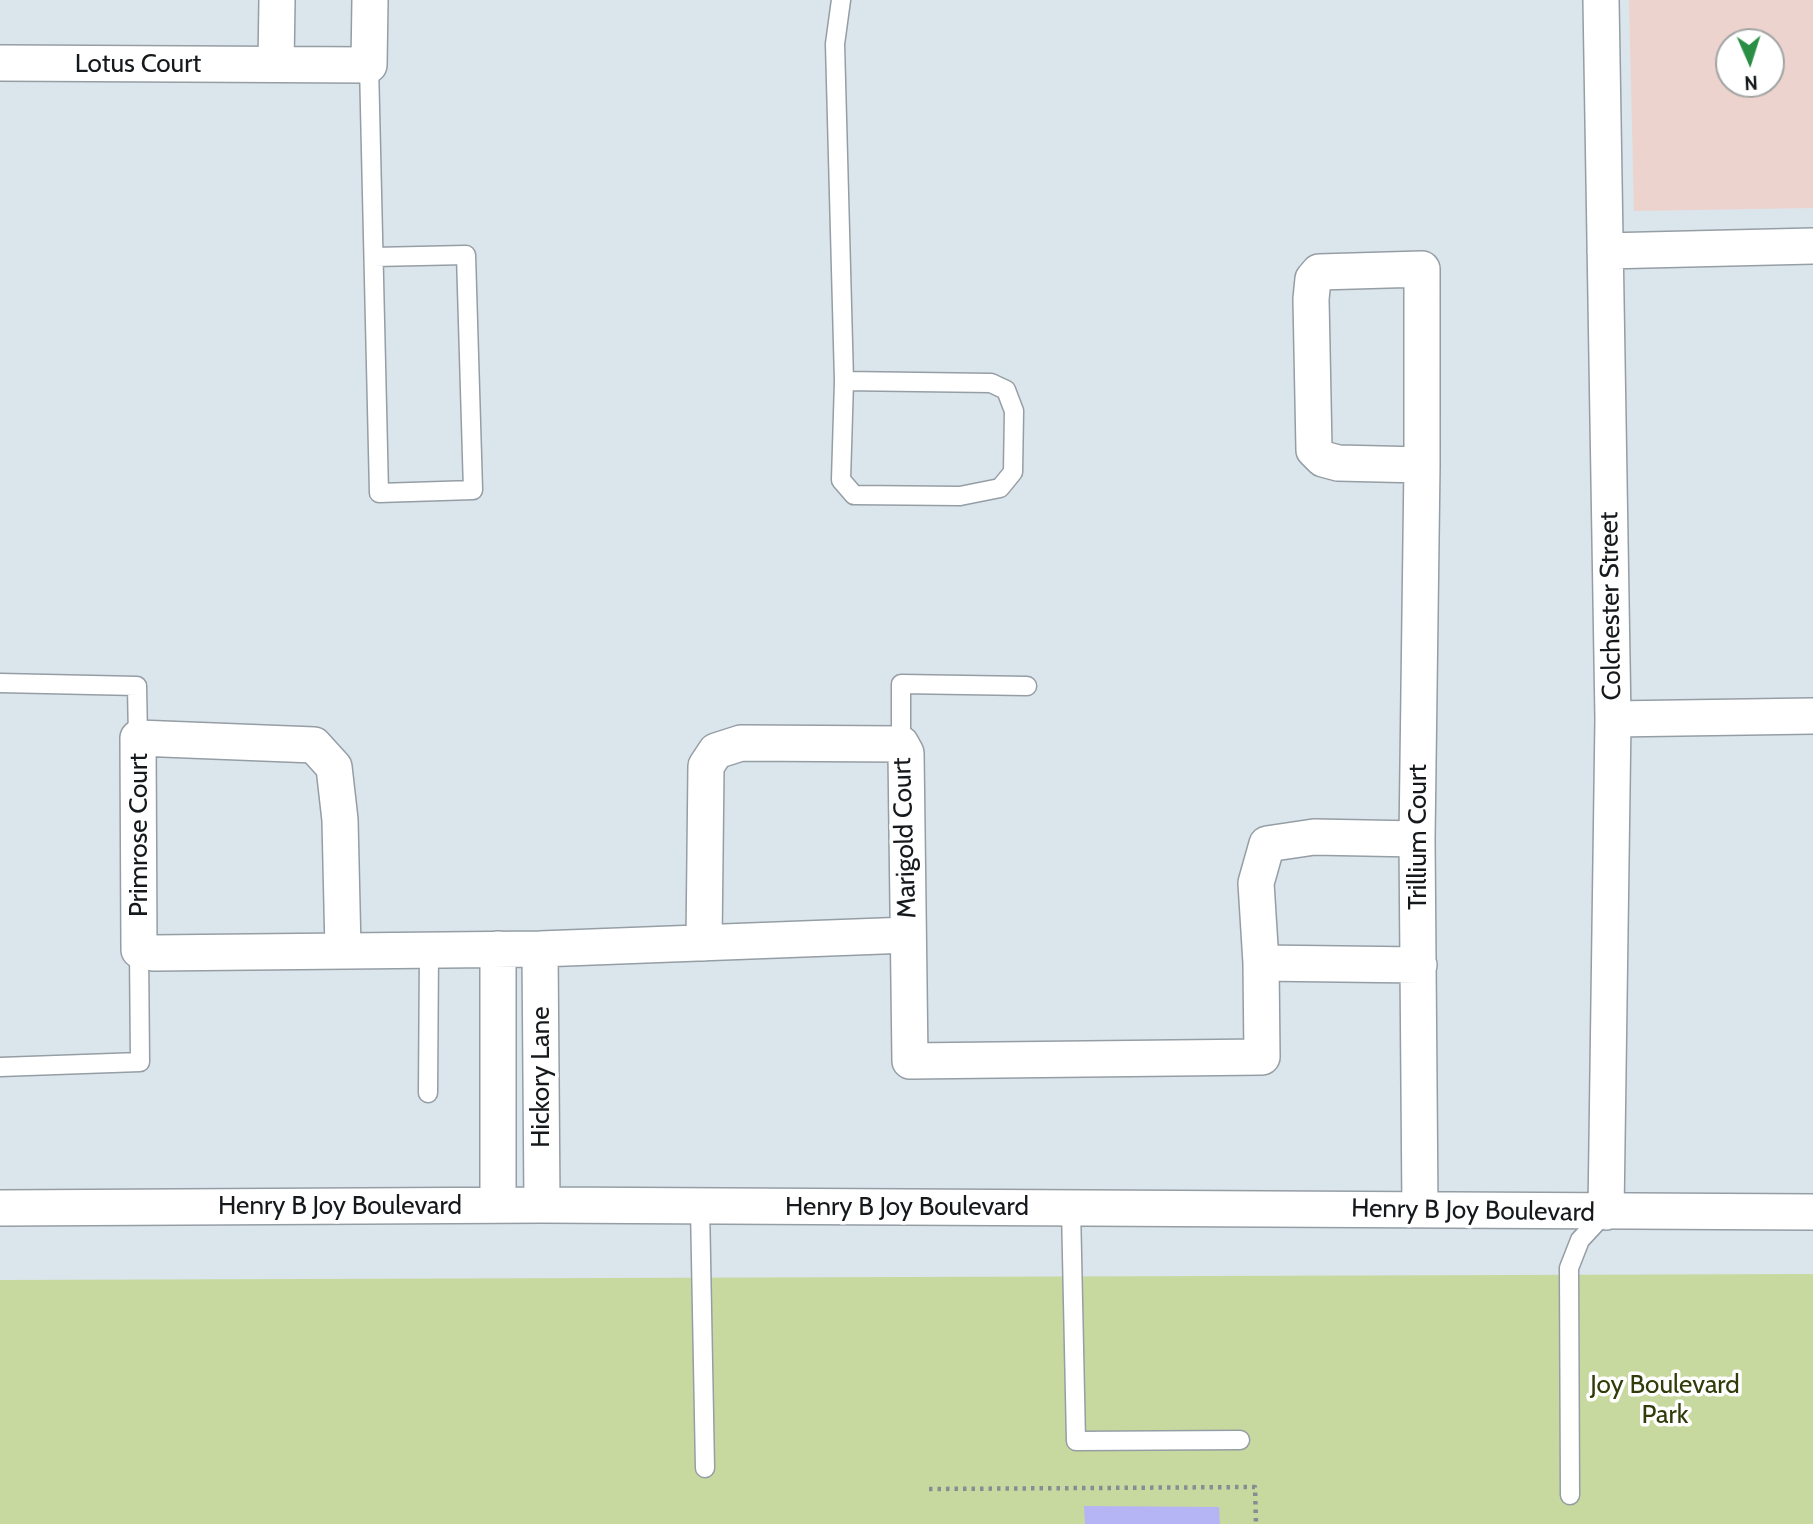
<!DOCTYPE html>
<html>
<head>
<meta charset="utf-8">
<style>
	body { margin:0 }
	#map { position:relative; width:1813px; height:1524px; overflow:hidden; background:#dbe5ec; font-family:Cabin,sans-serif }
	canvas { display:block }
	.north { position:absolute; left:1715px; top:28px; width:70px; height:70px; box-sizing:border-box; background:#fff; border:2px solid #a2a3a4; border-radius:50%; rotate:177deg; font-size:19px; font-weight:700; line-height:28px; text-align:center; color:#16191c }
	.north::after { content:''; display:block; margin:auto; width:24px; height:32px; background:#2a8f45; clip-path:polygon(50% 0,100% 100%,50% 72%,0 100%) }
</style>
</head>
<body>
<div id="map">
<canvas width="1813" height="1524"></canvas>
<div class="north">N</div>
</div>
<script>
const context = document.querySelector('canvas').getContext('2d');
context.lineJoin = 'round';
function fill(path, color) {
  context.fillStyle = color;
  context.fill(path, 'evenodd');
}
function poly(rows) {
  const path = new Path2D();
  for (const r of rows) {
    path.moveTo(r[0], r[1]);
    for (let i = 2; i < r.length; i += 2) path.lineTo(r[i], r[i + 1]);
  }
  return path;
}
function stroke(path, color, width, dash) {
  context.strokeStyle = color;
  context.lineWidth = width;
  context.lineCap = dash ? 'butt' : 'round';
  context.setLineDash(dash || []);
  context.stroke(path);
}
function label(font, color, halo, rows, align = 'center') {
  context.font = font + ' Cabin,sans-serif';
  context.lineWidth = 7;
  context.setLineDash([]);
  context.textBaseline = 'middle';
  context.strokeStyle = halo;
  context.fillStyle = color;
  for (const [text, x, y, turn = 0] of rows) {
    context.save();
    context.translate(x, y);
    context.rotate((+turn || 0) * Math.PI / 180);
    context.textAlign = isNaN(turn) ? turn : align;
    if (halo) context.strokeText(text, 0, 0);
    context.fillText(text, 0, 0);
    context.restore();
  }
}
const education = poly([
	[1629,0,1813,0,1813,208,1634,211],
	[1729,42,1771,42,1771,84,1729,84]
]);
const green = poly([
	[1813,1274,1813,1524,0,1524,0,1280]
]);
const building = poly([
	[1084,1506,1219,1507,1220,1524,1085,1524]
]);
const path = poly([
	[929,1489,1255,1487,1256,1524]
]);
const service = poly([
	[841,0,835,44,844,381,841,480,854,495,960,496,1000,488,1013,472,1014,411,1006,390,991,383,844,381],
	[369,65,379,493,473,490,466,255,374,257],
	[0,683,137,686,138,738],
	[901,744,901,684,1027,686],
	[0,1067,140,1062,139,950],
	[428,1093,429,950],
	[700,1206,705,1468],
	[1071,1208,1076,1441,1240,1440],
	[1570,1495,1569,1268,1580,1240,1606,1212]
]);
const minor = poly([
	[1601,0,1613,719,1606,1212],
	[0,63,369,65,370,0],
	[276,64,277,0],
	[1605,251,1813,246],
	[1613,719,1813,716],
	[704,943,706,766,716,751,741,743,901,744,906,753,910,1061,1262,1057,1261,963,1256,883,1267,844,1314,837,1417,839],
	[540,949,542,1205],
	[343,950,340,820,334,767,314,745,138,738,139,950,154,953,540,949,908,935],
	[1261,963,1419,965],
	[498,1205,498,949],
	[0,1208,542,1205,1813,1212],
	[1420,1209,1417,839,1422,465,1422,269,1319,272,1313,279,1311,299,1314,450,1323,459,1338,463,1422,465]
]);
const streetNames = [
	["Lotus Court",138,64],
	["Colchester Street",1611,606,-91],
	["Primrose Court",139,835,-90],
	["Trillium Court",1418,837,-90],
	["Marigold Court",905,838,-92],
	["Hickory Lane",541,1077,-90],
	["Henry B Joy Boulevard",340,1206],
	["Henry B Joy Boulevard",907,1207],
	["Henry B Joy Boulevard",1473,1211,1]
];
const parkNames = [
	["Joy Boulevard",1665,1385],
	["Park",1665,1415]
];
fill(education, '#edd3cd');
fill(green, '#c8d99f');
fill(building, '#b5b5f5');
stroke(service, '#959ea5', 21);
stroke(minor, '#959ea5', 38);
stroke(path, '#878e93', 4.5, [3.5, 5]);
stroke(service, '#fff', 18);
stroke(minor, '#fff', 35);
label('26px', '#16191c', '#fff', streetNames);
label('26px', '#313c09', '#fff', parkNames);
</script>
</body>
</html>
